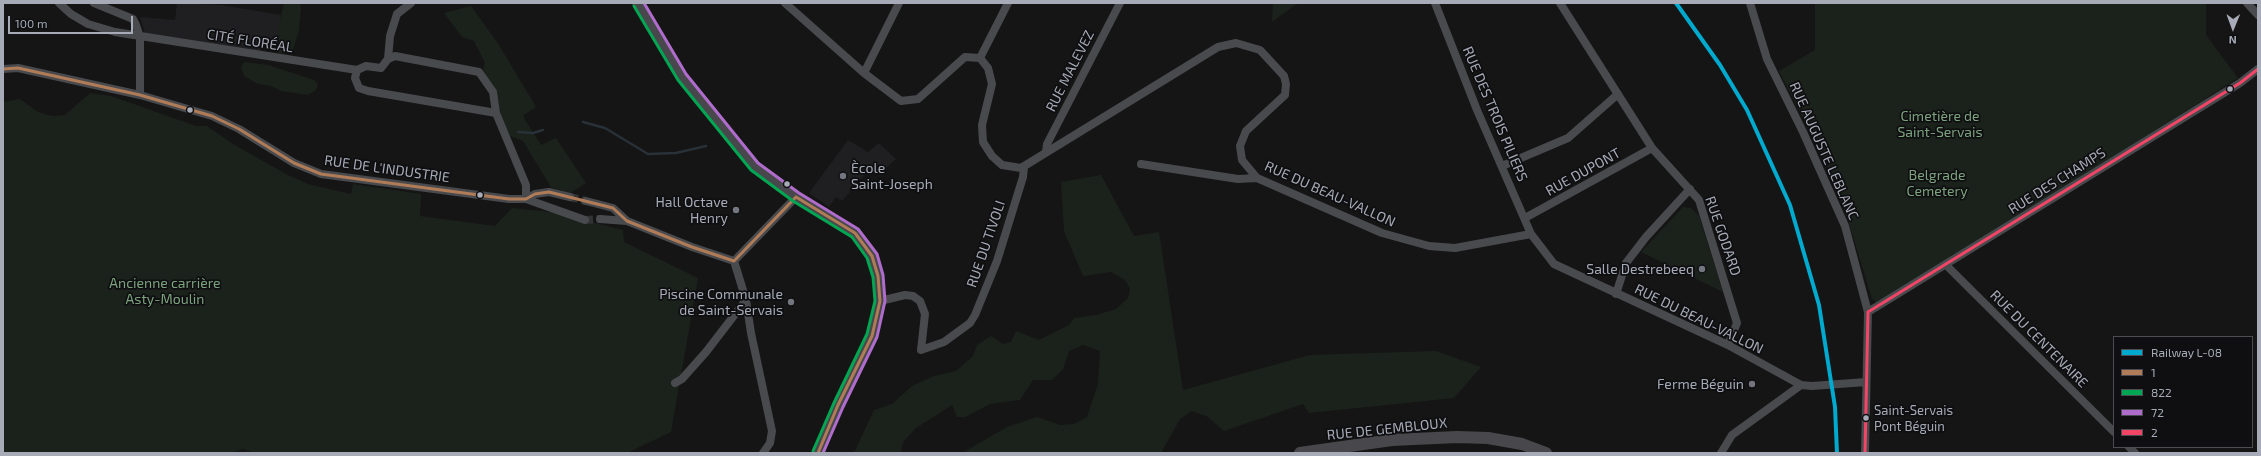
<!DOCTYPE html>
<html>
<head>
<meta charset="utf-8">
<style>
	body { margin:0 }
	#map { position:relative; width:2261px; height:456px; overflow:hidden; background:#151515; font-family:"Exo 2",sans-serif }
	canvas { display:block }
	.frame { position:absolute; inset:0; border:4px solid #a6abb7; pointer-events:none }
	.legend { position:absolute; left:2113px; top:336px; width:140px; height:112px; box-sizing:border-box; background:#0f0f11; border:1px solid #4b4d53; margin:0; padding:5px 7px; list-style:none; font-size:12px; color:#a6abb7 }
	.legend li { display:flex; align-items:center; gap:8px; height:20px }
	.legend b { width:20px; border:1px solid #4b4d53 }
	.north { position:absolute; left:2213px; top:8px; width:40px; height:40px; -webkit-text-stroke:3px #0f0f11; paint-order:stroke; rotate:181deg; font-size:11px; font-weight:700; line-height:16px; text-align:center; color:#a6abb7 }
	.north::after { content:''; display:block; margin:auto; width:14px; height:18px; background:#a6abb7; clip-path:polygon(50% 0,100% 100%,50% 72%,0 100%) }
	.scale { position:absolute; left:8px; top:16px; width:125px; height:18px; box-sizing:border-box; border:2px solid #a6abb7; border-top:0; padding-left:5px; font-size:12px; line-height:14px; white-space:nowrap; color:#a6abb7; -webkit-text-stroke:3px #0f0f11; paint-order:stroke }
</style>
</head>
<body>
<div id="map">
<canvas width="2261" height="456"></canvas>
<div class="frame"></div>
<ul class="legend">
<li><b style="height:5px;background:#00a9ce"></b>Railway L-08</li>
<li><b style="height:5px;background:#b07c57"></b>1</li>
<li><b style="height:5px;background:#00a651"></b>822</li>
<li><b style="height:5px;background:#b06ccc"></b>72</li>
<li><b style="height:5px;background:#f34667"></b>2</li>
</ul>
<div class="north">N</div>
<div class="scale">100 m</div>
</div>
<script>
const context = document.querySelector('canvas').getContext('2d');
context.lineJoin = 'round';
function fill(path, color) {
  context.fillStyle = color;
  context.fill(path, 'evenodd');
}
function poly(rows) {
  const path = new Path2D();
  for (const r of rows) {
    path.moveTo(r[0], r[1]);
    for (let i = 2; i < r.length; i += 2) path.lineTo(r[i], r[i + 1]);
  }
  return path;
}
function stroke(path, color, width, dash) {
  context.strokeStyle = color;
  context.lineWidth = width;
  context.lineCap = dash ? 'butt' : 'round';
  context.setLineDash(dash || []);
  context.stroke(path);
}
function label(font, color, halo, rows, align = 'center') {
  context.font = font + ' "Exo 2",sans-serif';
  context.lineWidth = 3.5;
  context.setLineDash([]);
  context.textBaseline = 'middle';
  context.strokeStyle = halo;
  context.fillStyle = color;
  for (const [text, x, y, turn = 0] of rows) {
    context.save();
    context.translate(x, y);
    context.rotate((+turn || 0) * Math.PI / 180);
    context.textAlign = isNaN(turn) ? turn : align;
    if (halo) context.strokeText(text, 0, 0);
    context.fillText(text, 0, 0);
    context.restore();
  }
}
const built = poly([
	[177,3,222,5,281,15,276,44,263,42,261,51,145,33,140,17,175,20],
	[848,140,868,152,879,143,896,159,882,172,875,165,849,190,850,192,842,201,836,197,829,207,809,193]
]);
const green = poly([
	[284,3,299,3,301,7,299,30,293,50,286,50,285,53,280,53,273,51],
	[1273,3,1305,3,1295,5,1272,22],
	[1815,3,2206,3,2206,35,2238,78,2016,219,1877,302,1872,299,1848,220,1827,166,1779,71,1815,50],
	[471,6,499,45,536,107,524,115,524,118,541,145,556,138,586,183,570,193,551,187,523,141,508,135,501,118,498,100,483,70,485,63,474,41,462,37,444,13],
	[244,62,268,65,314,80,318,84,316,90,308,95,281,91,271,86,258,84,244,76,241,67],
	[90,93,111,96,196,126,207,126,233,144,288,175,308,184,351,194,353,184,421,194,420,216,495,226,512,208,551,212,623,230,624,242,698,278,671,432,627,453,254,453,243,449,230,453,3,453,3,102,20,99,38,112,52,116,65,115],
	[1101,175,1134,236,1159,232,1183,390,1310,355,1436,351,1481,367,1454,398,1309,413,1303,404,1224,431,1208,417,1192,411,1180,419,1161,453,962,453,1007,427,1037,417,1060,425,1074,424,1087,417,1098,384,1100,351,1083,345,1069,351,1063,369,1052,380,1033,380,1020,400,990,404,965,417,957,417,952,405,916,428,903,442,901,453,854,453,874,410,892,404,912,386,934,376,956,371,973,356,977,345,991,336,1003,344,1011,342,1016,331,1039,340,1069,325,1074,318,1096,315,1116,309,1128,298,1130,289,1125,280,1111,272,1083,276,1064,231,1061,182],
	[1683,207,1691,208,1699,216,1723,292,1641,252]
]);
const stream = poly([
	[583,122,605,128,648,154,676,153,706,146],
	[518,132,533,133,543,130]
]);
const minorTunnel = poly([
	[570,197,586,201],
	[585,220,600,219]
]);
const minor = poly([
	[59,3,71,14,88,24,115,32,357,70],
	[94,3,133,19,136,25,140,37,140,95],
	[411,3,397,14,390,36,388,59,381,68,366,66,357,70,355,78,359,88,368,91,496,113],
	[785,3,864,73,901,101,918,99,965,57,980,58],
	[1435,3,1477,110,1531,234],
	[1560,3,1652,148,1699,200,1737,323,1728,345],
	[1750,3,1767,59,1803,132,1845,226,1868,312,1865,453],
	[2247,3,2258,15],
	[980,58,988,68,992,84,982,125,983,142,992,156,1002,165,1021,168,1218,47,1236,43,1260,50,1284,76,1286,84,1285,95,1246,131,1240,146,1242,160,1257,178,1382,233,1429,246,1455,248,1531,234,1554,264,1728,345,1801,385],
	[980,58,1008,3],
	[388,59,395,56,479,72,493,92,496,113,526,185,526,199],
	[3,69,18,68,140,95,212,116,239,129,294,163,321,174,509,199,526,199,535,194,549,192,570,197],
	[864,73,899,3],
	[1046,152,1047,144,1120,3],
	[1141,164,1238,179,1257,178],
	[1502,166,1568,138,1618,94],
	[526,199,585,220],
	[586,201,613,208,627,221],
	[1525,218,1652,148],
	[600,219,627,221,692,247,734,261],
	[734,261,746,300,751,333,772,431,770,443,763,453],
	[734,261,796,197],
	[1946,265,2114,432],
	[1616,294,1626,263,1646,237,1690,189],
	[880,301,905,295,913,296,920,301,925,314,921,350,944,342,970,323,975,315,997,261,1023,177,1024,167],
	[1868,312,2240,83,2258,69],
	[675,383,682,379,706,352,746,300],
	[2129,447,2135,453],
	[1721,453,1732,435,1801,385,1812,386,1866,382]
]);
const secondary = poly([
	[638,3,682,77,755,167,796,197,855,233,872,256,878,276,880,301,872,336,838,405,818,453],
	[1300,453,1392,440,1457,437,1488,438,1522,444,1546,453]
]);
const bus1 = poly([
	[3,69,18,68,140,95,212,116,239,129,294,163,321,174,509,199,526,199,535,194,549,192,613,208,627,221,692,247,734,261],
	[796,197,855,233,872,256,878,276,880,301,872,336,838,405,818,453],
	[734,261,796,197]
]);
const bus2 = poly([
	[634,6,678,80,751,170,793,201,852,237,867,258,873,277,875,301,867,334,834,403,813,451]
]);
const bus3 = poly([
	[644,3,686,74,758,163,799,193,858,229,877,254,883,275,885,301,877,337,843,407,823,453]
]);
const bus4 = poly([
	[1868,312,2240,83,2258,69],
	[1865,453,1868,312]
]);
const rail1 = poly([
	[1676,3,1720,65,1747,110,1790,205,1819,305,1835,407,1837,453]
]);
const markers = [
	[2230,89,3.5,"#a6abb7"],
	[190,110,3.5,"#a6abb7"],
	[843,176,4,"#73767e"],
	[787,184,3.5,"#a6abb7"],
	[480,195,3.5,"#a6abb7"],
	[736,210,4,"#73767e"],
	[1702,269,4,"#73767e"],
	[791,302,4,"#73767e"],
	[1752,384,4,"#73767e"],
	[1866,418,3.5,"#a6abb7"]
];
const busNames = [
	["Saint-Servais",1874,411],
	["Pont Béguin",1874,427]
];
const streetNames = [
	["CITÉ FLORÉAL",250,41,9],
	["RUE MALEVEZ",1070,71,-63],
	["RUE DES TROIS PILIERS",1495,114,67],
	["RUE AUGUSTE LEBLANC",1824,151,66],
	["RUE DE L'INDUSTRIE",387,169,8],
	["RUE DUPONT",1583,172,-29],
	["RUE DES CHAMPS",2057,181,-32],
	["RUE DU BEAU-VALLON",1330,194,24],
	["RUE GODARD",1723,236,71],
	["RUE DU TIVOLI",986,244,-71],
	["RUE DU BEAU-VALLON",1699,319,26],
	["RUE DU CENTENAIRE",2039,339,45],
	["RUE DE GEMBLOUX",1387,429,-6]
];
const parkNames = [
	["Cimetière de",1940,116],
	["Saint-Servais",1940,132],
	["Belgrade",1937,175],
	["Cemetery",1937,191],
	["Ancienne carrière",165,283],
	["Asty-Moulin",165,299]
];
const poiNames = [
	["Ècole",851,168,"left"],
	["Saint-Joseph",851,184,"left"],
	["Hall Octave",728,202],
	["Henry",728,218],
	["Salle Destrebeeq",1694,269],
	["Piscine Communale",783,294],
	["de Saint-Servais",783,310],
	["Ferme Béguin",1744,384]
];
fill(built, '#1f1f21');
fill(green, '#1b221c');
stroke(stream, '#283038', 2.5);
stroke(minorTunnel, '#323335', 8, [8, 4]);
stroke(minor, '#494a4e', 8);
stroke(secondary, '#48484c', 12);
stroke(bus1, '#b07c57', 3);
stroke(bus2, '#00a651', 3);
stroke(bus3, '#b06ccc', 3);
stroke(bus4, '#f34667', 3);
stroke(rail1, '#00a9ce', 4);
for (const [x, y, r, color] of markers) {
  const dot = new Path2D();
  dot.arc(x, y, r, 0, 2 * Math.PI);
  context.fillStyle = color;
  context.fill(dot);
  stroke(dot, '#0f0f11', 1.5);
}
label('13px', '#a6abb7', '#0f0f11', busNames, 'left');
label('14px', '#a6abb7', '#0f0f11', streetNames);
label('14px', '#7ca37e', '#0f0f11', parkNames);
label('14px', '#a6abb7', '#0f0f11', poiNames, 'right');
</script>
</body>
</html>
